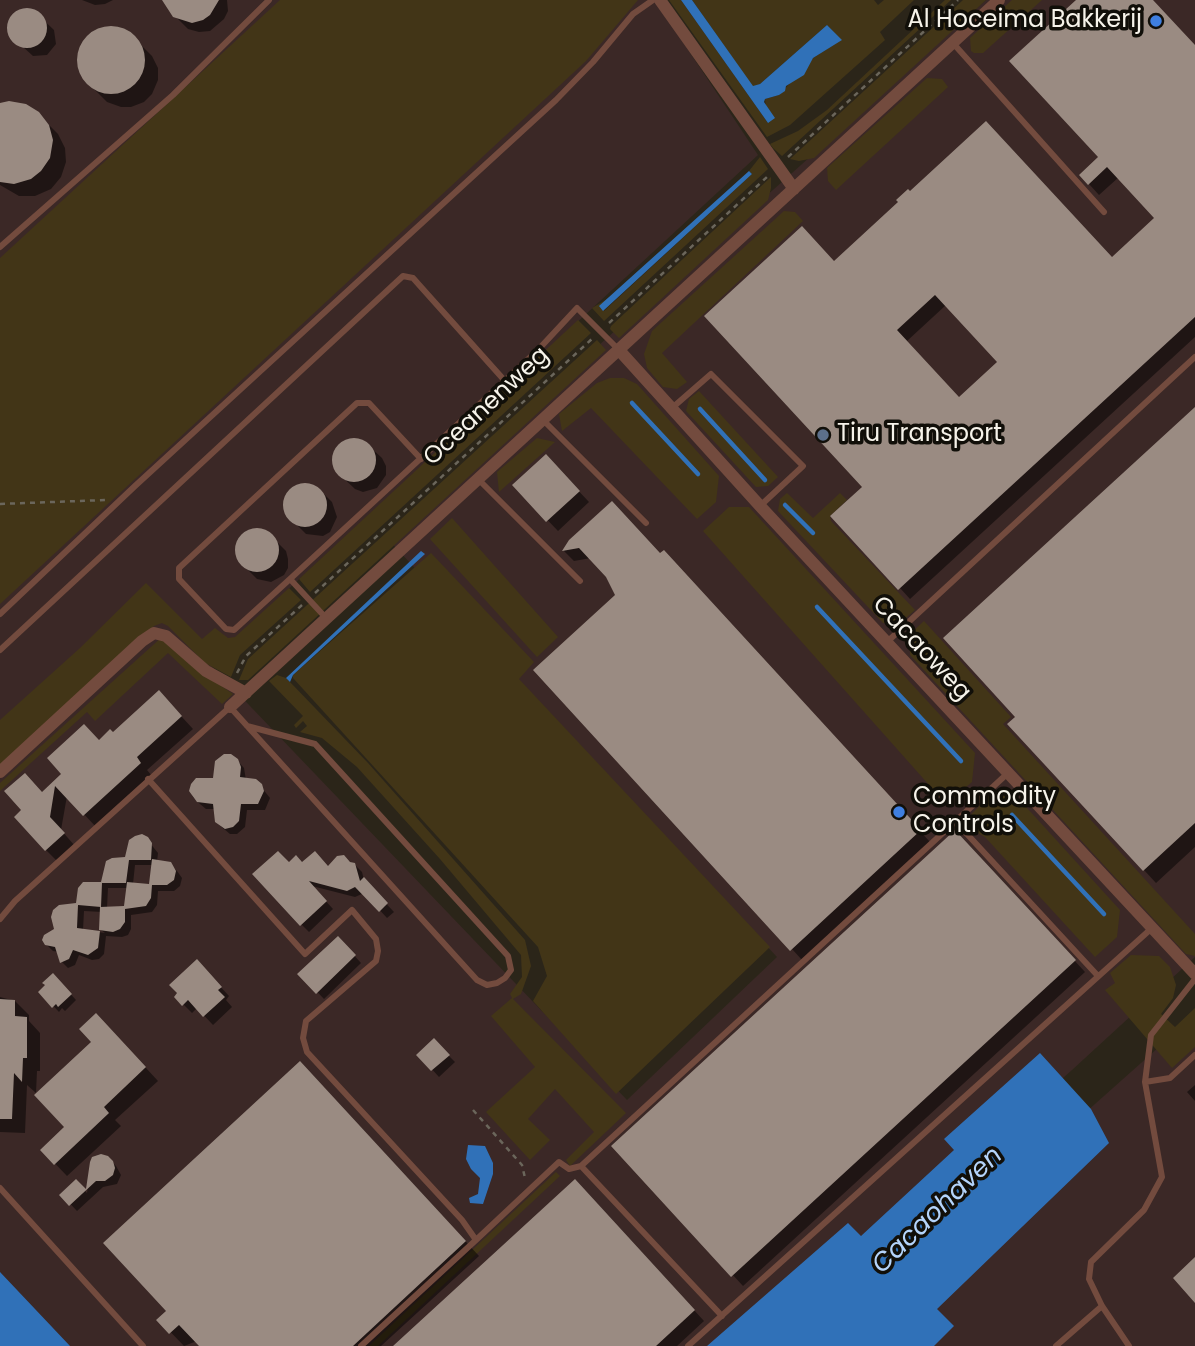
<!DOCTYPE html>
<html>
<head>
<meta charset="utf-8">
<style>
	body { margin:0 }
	canvas { display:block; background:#2b2519 }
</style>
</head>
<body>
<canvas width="1195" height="1346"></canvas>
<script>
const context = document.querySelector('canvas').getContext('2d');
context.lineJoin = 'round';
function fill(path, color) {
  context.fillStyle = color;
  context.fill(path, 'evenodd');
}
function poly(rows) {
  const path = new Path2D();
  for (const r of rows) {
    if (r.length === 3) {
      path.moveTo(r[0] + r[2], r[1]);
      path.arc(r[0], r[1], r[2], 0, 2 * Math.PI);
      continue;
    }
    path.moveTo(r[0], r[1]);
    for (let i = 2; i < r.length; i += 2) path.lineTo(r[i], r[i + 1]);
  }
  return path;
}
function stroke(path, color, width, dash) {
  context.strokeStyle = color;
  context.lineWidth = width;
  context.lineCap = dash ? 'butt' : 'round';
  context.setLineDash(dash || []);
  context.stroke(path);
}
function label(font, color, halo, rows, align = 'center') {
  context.font = font + ' Poppins,sans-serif';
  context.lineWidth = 7;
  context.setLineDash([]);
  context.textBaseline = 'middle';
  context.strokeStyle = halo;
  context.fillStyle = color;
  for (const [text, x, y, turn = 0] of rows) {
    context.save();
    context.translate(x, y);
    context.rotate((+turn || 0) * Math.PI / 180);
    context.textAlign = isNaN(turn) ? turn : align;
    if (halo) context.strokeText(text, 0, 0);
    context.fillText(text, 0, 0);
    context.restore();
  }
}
const industrial = poly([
	[0,0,655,0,758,155,216,656,162,606,0,749],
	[986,0,1195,0,1195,957,1072,1070,760,1346,62,1346,0,1283,0,763,161,613,627,1100,777,957,385,536],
	[1195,1015,1195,1346,924,1346,922,1301,1086,1112]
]);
const green = poly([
	[280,0,638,0,586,61,0,604,0,258],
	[669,0,681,0,768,123,765,99,779,95,813,58,841,40,827,25,760,84,753,87,692,0,874,0,878,5,884,0,914,0,880,32,885,40,790,125,767,137],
	[945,0,951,0,782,156,773,148,770,144,798,131,827,110],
	[963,0,986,0,814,158,799,161,790,159],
	[1012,0,1042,0,983,53,974,53,971,51,970,38],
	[927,78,942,79,948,87,836,190,828,181,827,168],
	[760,157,768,169,604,321,592,308,609,298,600,306,604,311,752,174,749,171],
	[771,177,771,188,768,200,619,338,610,329,611,326],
	[784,211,795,212,803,221,662,353,687,382,677,389,663,387,647,368,644,354,652,331],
	[578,320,591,333,310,592,299,579],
	[597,340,606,350,248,680,239,680,248,659],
	[610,378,624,378,637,384,719,476,716,502,697,519,591,408,562,431,559,414,597,383],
	[699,391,778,477,768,486,756,487,686,411,689,399],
	[537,438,555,442,499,492,497,472],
	[787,493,813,518,840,493,847,500,830,516,831,521,915,610,900,623,883,623,778,511,780,499],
	[729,507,749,507,975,753,972,782,946,804,703,531],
	[452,518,558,637,537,657,430,539],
	[431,553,534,662,519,679,770,947,616,1094,533,1001,547,976,538,947,293,678,293,675],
	[146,583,202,639,215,628,228,638,235,637,289,588,301,600,240,655,231,677,205,663,168,626,162,623,154,626,0,769,0,720,80,648],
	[924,621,1011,717,1003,724,1195,934,1195,956,1186,954,910,655,910,634],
	[162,637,188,663,233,694,222,704,168,653,95,721,87,712,0,791,0,783],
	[277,675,286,678,290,682,368,763,525,940,531,966,521,994,513,999,626,1113,570,1166,566,1160,594,1132,555,1089,528,1119,550,1140,530,1160,486,1112,535,1067,491,1016,512,998,510,994,522,977,521,955,440,859,357,767,322,738,300,732,307,726,303,721,296,728,294,725,303,716,269,681],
	[990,795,1017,797,1120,910,1117,937,1095,957,985,837,962,824],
	[1131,955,1159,956,1170,967,1176,985,1173,998,1161,1014,1175,1027,1195,1008,1195,1047,1172,1068,1105,990,1115,983,1110,973],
	[556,1172,560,1176,378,1346,369,1346]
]);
const water = poly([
	[681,0,692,0,753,86,760,84,827,25,842,40,813,58,804,75,786,86,785,91,779,95,765,99,764,102,775,118,768,123],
	[749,171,752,174,603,311,599,306],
	[421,551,425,554,293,675,290,682,286,678],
	[1040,1053,1091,1109,1109,1143,937,1309,954,1326,934,1346,707,1346,848,1223,861,1236,954,1150,944,1139],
	[468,1145,485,1146,493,1163,493,1174,483,1204,470,1203,469,1198,478,1194,480,1178,471,1169,466,1159],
	[0,1272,70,1346,0,1346]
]);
const shadow = poly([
	[82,0,113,0,105,4,95,5],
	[165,0,227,0,228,11,224,19,210,31,199,32,188,29,169,10],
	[1078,0,1152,0,1195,47,1195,337,910,599,900,588,864,487,835,263,910,194,1113,259,1157,219,1119,177,1099,195,1089,184,1100,157],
	[946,305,1000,363,960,399,907,341],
	[25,9,33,10,54,30,56,44,47,55,33,56,11,36,10,22,18,12],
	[115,27,127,32,137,41,152,56,158,68,158,80,152,94,144,102,131,107,121,107,107,102,83,78,79,68,78,54,84,41,92,33,103,28],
	[0,105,33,109,58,134,65,148,66,162,61,177,51,189,35,196,19,196,0,185],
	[1195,409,1195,847,1156,883,1144,870],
	[355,439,364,441,370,447,382,458,386,466,386,475,377,488,363,492,355,489,337,472,334,458,336,450,342,443],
	[556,467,589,502,558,531,514,485],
	[306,484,321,491,332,502,337,517,330,532,323,536,306,534,289,517,285,503,287,495,293,489],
	[252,530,260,530,268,533,286,551,288,559,288,568,284,575,271,582,257,579,240,562,236,554,239,540],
	[571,541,661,555,674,563,930,842,802,960,792,949,608,576,591,558,574,561,564,551],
	[170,704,193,729,147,770,152,776,96,827,67,796,61,830,75,846,58,862,46,850,42,794,99,742],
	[237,760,244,768,246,780,262,788,270,798,265,810,247,810,245,827,237,834,230,834,224,829,216,822,215,809,206,809,200,804,193,797,191,789,214,780],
	[145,837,158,853,157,862,170,864,177,871,182,878,180,886,174,891,158,891,157,905,152,912,131,915,131,929,128,935,122,937,106,936,104,954,99,959,92,960,79,955,75,965,68,968,62,962,59,952,53,951,46,944,77,905,89,882,102,883,107,862,127,859],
	[135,865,153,865,151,886,133,884],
	[108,888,128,888,126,907,107,908],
	[84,911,102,912,101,930,105,933,83,930],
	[965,842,1085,972,743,1286,614,1146],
	[289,864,329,869,354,864,362,872,364,880,394,912,387,918,364,893,355,897,312,886,333,909,309,932,301,924],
	[338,938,361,963,324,999,300,974],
	[205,970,229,996,226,1000,232,1007,213,1025,197,1008,192,1013,176,997],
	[53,975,76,1000,65,1011,62,1008,59,1012,40,992],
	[0,997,15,1001,29,1015,29,1021,40,1033,40,1071,37,1071,36,1093,27,1085,25,1133,0,1132],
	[109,1028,158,1081,115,1120,121,1126,67,1176,42,1150,66,1127,93,1042],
	[434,1041,455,1062,439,1077,419,1055],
	[314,1077,479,1256,381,1346,201,1346,197,1341,184,1346,159,1320,169,1311],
	[1195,1085,1195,1101,1187,1092],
	[109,1159,116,1166,121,1175,117,1184,103,1187,77,1211,62,1195,76,1181,87,1193,91,1163],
	[586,1192,704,1321,677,1346,396,1346]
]);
const stream = poly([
	[632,403,698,474],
	[700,409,765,480],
	[785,505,813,533],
	[817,607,961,761],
	[1012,815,1104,914]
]);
const building = poly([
	[162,0,219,0,210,15,203,20,192,23,173,17],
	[1076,0,1153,0,1195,45,1195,317,898,590,830,516,862,487,704,316,802,226,834,261,898,202,896,200,908,189,910,191,986,121,1112,257,1154,218,1107,167,1088,185,1079,175,1098,157,1009,61],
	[935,295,997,362,959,397,897,330],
	[27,28,20],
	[111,60,34],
	[9,101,26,104,39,112,49,125,53,140,50,158,41,171,31,179,14,184,0,182,0,103],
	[1195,407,1195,823,1143,871,1007,724,1015,717,943,638],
	[354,460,22],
	[546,454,580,491,546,522,512,485],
	[305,505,22],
	[612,501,660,553,664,550,921,830,790,951,533,670,615,595,606,577,579,548,562,551,569,540],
	[257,550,22],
	[159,690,182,716,137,757,141,763,83,816,55,786,50,817,65,833,45,851,14,817,21,810,4,791,25,773,42,792,61,774,47,758,84,724,99,740,110,729,113,732],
	[224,754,231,754,238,759,241,767,240,777,256,779,262,784,264,791,258,804,241,804,239,821,233,827,225,829,215,822,213,804,197,802,189,791,191,784,196,778,213,778,215,761],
	[955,830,1076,960,731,1277,611,1146],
	[142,834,148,837,152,843,151,860,129,860,126,883,102,883,101,907,78,905,77,928,100,931,98,948,88,955,73,950,69,959,60,963,55,947,45,945,42,940,44,935,54,929,51,917,53,910,59,905,76,903,78,888,83,882,101,882,106,861,112,858,125,857,129,840,135,836],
	[278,851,289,862,296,855,302,862,315,851,328,866,337,856,344,855,350,862,355,863,360,881,364,877,388,903,379,912,355,887,347,891,309,881,327,901,300,926,252,874],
	[152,859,171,862,176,871,174,880,167,885,152,885,151,898,146,906,125,909,125,922,120,929,113,932,99,930,100,907,124,906,127,882,149,884],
	[338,936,356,955,316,994,297,974],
	[197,959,222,987,218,990,225,997,203,1017,188,1000,182,1006,174,997,177,993,169,985],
	[53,973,72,994,58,1007,56,1004,52,1008,38,992,45,985,42,983],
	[0,999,15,1000,15,1016,27,1017,27,1058,23,1058,22,1082,14,1073,12,1119,0,1119],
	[96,1013,146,1067,104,1107,109,1113,54,1165,40,1150,64,1127,34,1095,91,1042,79,1029],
	[434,1038,450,1055,431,1071,416,1055],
	[300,1061,466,1241,353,1346,199,1346,179,1325,169,1334,156,1320,166,1311,103,1243],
	[101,1154,108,1156,113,1161,115,1168,113,1175,105,1181,96,1181,69,1206,59,1195,76,1179,86,1189,90,1162,92,1157],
	[575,1179,695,1310,656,1346,393,1346],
	[1195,1257,1195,1303,1173,1278]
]);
const path = poly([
	[788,157,958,0],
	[609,323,768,176],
	[0,504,105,500],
	[315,593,594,337],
	[237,673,246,656,302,605],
	[473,1110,522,1165,525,1178]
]);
const service = poly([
	[952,42,1104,212],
	[0,247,173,95,269,0],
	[672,408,711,374,803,466,760,506],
	[543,420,646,523],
	[421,459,369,403,357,403,179,568,179,579,226,629,234,630,290,579,537,351,577,308,619,350],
	[478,479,580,581],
	[290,579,326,618],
	[0,614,135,486,556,100,593,62,633,14,653,0],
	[887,642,1195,357],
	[0,650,403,276,413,278,421,287,505,381],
	[148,779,305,954,352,910,376,939,378,951,376,961,306,1021,303,1038,307,1052,462,1220,476,1240,559,1162,569,1169,581,1166],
	[955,821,1098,976],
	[0,919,15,901,230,707,477,980,487,985,497,983,505,978,511,970,508,956,315,744,247,726],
	[1145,1082,1170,1078,1195,1055],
	[0,1188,143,1346],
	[722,1316,581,1166,1008,773],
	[361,1346,476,1240],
	[688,1346,1152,928],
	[1056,1346,1102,1306],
	[1129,1346,1102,1306,1089,1279,1091,1262,1144,1210,1162,1177,1145,1082,1151,1035,1195,979]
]);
const minor = poly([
	[660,0,794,189],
	[619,350,760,506,1195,974],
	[230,707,999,0],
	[0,772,142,641,154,633,166,636,206,671,246,693]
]);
const markers = [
	[1156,21,7,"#3f7fe0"],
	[823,435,7,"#5c6f8a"],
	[899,812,7,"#3f7fe0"]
];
const poiNames = [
	["Al Hoceima Bakkerij",1142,21,"right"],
	["Tiru Transport",837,435],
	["Commodity",913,798],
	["Controls",913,826]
];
const streetNames = [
	["Oceanenweg",487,407,-43],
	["Cacaoweg",921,649,47]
];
const waterNames = [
	["Cacaohaven",938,1211,-44]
];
fill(industrial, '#3b2826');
fill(green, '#423517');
fill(water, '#3071b8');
fill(shadow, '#0007');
stroke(stream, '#3071b8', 4.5);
fill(building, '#9a8b82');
stroke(path, '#6b665b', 2.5, [5, 5]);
stroke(service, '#734b3e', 6);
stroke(minor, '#734b3e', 12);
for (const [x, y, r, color] of markers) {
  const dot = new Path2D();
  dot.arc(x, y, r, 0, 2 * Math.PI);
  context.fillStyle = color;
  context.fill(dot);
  stroke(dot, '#110f09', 2.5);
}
label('24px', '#f6f3ea', '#110f09', poiNames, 'left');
label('24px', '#f6f3ea', '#110f09', streetNames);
label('italic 26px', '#b4d4fb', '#110f09', waterNames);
</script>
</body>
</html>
